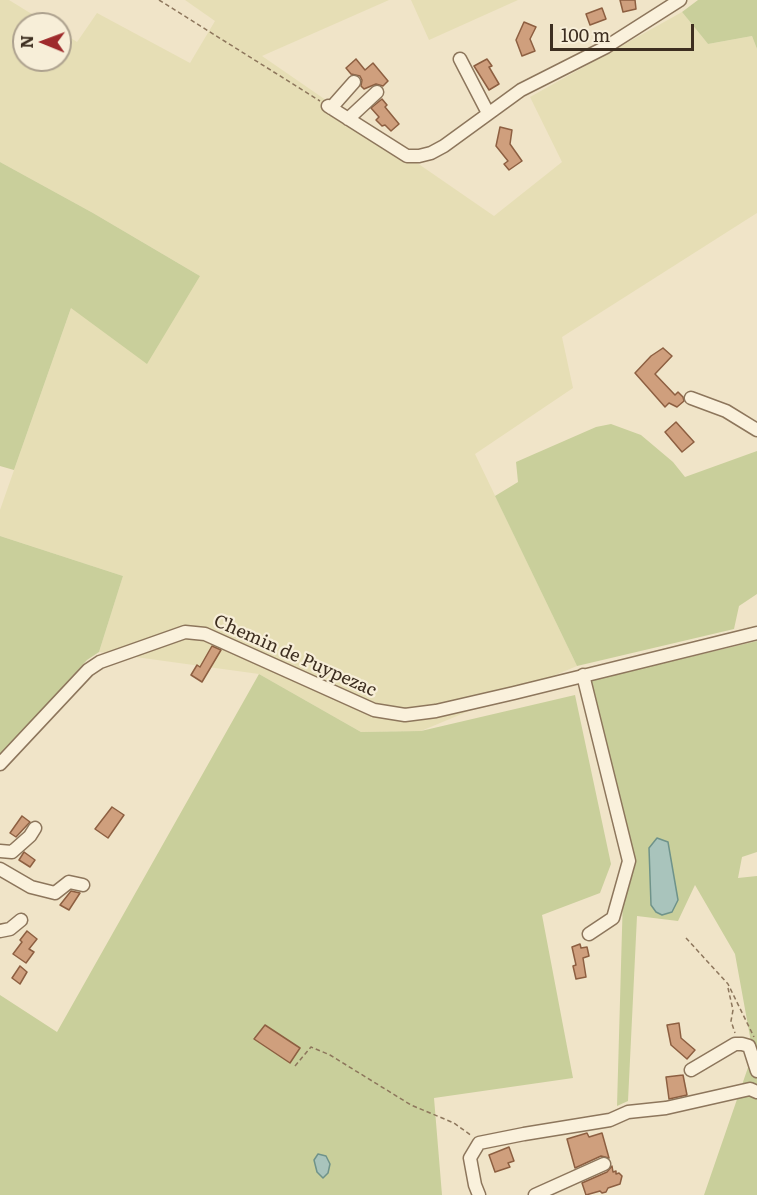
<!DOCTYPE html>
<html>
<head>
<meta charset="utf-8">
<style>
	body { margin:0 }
	#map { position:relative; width:757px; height:1195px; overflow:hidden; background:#f0e4c8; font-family:Literata,serif }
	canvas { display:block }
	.north { position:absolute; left:12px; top:12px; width:60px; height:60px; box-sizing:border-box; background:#f7eed8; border:2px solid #ada18e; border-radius:50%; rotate:271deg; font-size:16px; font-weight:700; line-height:24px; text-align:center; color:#3d2e20 }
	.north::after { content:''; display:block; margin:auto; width:21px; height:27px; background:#9e2a2b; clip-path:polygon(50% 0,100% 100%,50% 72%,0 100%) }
	.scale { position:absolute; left:550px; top:24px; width:144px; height:27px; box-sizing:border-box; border:3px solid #3d2e20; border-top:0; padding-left:8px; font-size:18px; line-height:21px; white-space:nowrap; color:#3d2e20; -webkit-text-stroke:4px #f7eed8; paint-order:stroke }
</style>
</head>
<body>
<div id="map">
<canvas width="757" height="1195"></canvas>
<div class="north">N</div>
<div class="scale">100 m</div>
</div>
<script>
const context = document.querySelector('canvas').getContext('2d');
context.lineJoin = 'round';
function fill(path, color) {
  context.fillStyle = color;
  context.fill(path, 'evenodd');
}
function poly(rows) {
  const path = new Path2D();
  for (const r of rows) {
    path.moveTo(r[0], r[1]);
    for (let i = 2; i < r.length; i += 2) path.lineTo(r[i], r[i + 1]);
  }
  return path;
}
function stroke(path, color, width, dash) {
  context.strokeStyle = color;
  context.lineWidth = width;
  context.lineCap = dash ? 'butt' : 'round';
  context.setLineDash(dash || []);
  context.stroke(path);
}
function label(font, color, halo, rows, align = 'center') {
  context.font = font + ' Literata,serif';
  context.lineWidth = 4.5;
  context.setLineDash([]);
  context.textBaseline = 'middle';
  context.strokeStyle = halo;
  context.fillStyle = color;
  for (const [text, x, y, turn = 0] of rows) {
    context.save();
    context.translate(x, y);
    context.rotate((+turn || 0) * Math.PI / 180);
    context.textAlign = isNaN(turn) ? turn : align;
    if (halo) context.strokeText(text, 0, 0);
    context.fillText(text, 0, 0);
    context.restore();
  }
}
const farmland = poly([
	[0,0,9,0,48,24,24,24,24,60,60,60,60,31,77,42,97,13,190,63,215,21,185,0,389,0,262,56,494,216,562,162,530,97,682,12,708,44,752,36,757,49,757,213,562,337,573,388,475,454,577,666,421,731,361,732,259,674,99,652,123,576,0,536,0,510,71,308,200,276,93,213,0,162],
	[411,0,518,0,429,40]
]);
const green = poly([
	[698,0,757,0,757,49,752,36,708,44,682,12],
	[0,162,93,213,200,276,147,364,71,308,14,470,0,466],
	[611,424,641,435,673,462,685,477,757,451,757,594,739,606,734,629,577,666,495,496,518,482,516,462,596,427],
	[0,536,123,576,99,652,87,660,0,755],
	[757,641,757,852,742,857,738,878,757,876,757,1195,704,1195,753,1053,735,954,695,885,678,921,637,916,628,1101,617,1106,624,860,584,682],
	[259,674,361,732,421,731,575,695,611,864,600,893,542,915,573,1078,434,1098,442,1195,0,1195,0,995,57,1032]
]);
const water = poly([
	[657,838,668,842,678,900,672,912,662,915,656,912,651,905,649,848,657,838],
	[318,1154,326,1156,330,1164,328,1173,323,1178,317,1172,314,1160,318,1154]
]);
const building = poly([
	[620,0,635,0,636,9,623,12,620,0],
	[602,8,606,19,590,25,586,14,602,8],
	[524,22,536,27,530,39,535,51,522,56,516,40,524,22],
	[356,59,365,70,373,63,388,81,383,86,376,84,364,89,361,86,362,80,360,76,351,74,346,68,356,59],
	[487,59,492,66,489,67,499,84,489,90,474,66,487,59],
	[382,99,387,105,385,107,399,124,391,131,385,125,382,126,376,120,379,117,371,108,382,99],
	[500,127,512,130,510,144,522,161,509,170,504,164,508,161,496,146,500,127],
	[663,348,672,356,655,374,675,395,678,392,683,397,684,401,677,407,669,403,665,407,635,373,651,356,663,348],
	[676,422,694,442,682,452,665,432,676,422],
	[212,646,221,650,202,682,191,675,197,665,200,667,212,646],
	[112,807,124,815,108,838,95,829,112,807],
	[22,816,30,822,16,837,10,833,22,816],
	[24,852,35,860,30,867,19,860,24,852],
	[71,891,80,893,69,910,60,905,71,891],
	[27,931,37,939,29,949,34,952,26,963,13,954,22,942,20,940,27,931],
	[580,944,581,948,587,947,589,956,583,958,586,977,576,979,573,966,576,965,572,947,580,944],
	[20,966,27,972,20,984,12,978,20,966],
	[679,1023,681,1038,695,1050,687,1059,671,1045,667,1025,679,1023],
	[265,1025,300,1048,290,1063,254,1039,265,1025],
	[683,1075,687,1095,669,1099,666,1077,683,1075],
	[587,1133,589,1137,602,1133,609,1158,601,1156,575,1168,567,1139,587,1133],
	[509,1147,514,1161,508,1163,510,1167,495,1172,489,1155,509,1147],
	[612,1166,613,1172,616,1171,616,1174,619,1173,622,1176,620,1184,608,1188,606,1192,602,1193,600,1191,586,1195,582,1183,607,1172,612,1166]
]);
const path = poly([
	[159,0,320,101],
	[686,938,728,984,754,1037],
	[728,988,733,1010,731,1021,735,1033],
	[295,1066,311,1047,330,1055,411,1105,454,1123,472,1136]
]);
const minor = poly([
	[460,59,488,113],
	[328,106,407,156,419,156,431,153,444,146,521,90,606,47,680,0],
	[331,108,354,82],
	[348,119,377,92],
	[691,398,726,411,757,430],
	[583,675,629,861,613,918,589,934],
	[0,764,88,670,100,662,185,632,205,634,374,710,405,715,436,711,514,693,757,633],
	[0,851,12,852,30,836,35,828],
	[0,869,31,887,55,893,69,882,83,885],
	[0,931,10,929,21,920],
	[691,1070,735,1044,742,1044,749,1046,757,1071],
	[479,1195,475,1185,470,1158,479,1143,524,1134,610,1120,628,1112,666,1108,750,1089,757,1092],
	[535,1195,604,1164]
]);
const streetNames = [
	["Chemin de Puypezac",295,656,24]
];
fill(farmland, '#e6deb5');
fill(green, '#c9cf9b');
fill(water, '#a9c4bc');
stroke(water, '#6f938a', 1.5);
fill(building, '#cf9f7d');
stroke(building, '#8d5f41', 1.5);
stroke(minor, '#8d765c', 15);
stroke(path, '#8d765c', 1.5, [4.5, 3]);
stroke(minor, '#faf1dc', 12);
label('18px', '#3d2e20', '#f7eed8', streetNames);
</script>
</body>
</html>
